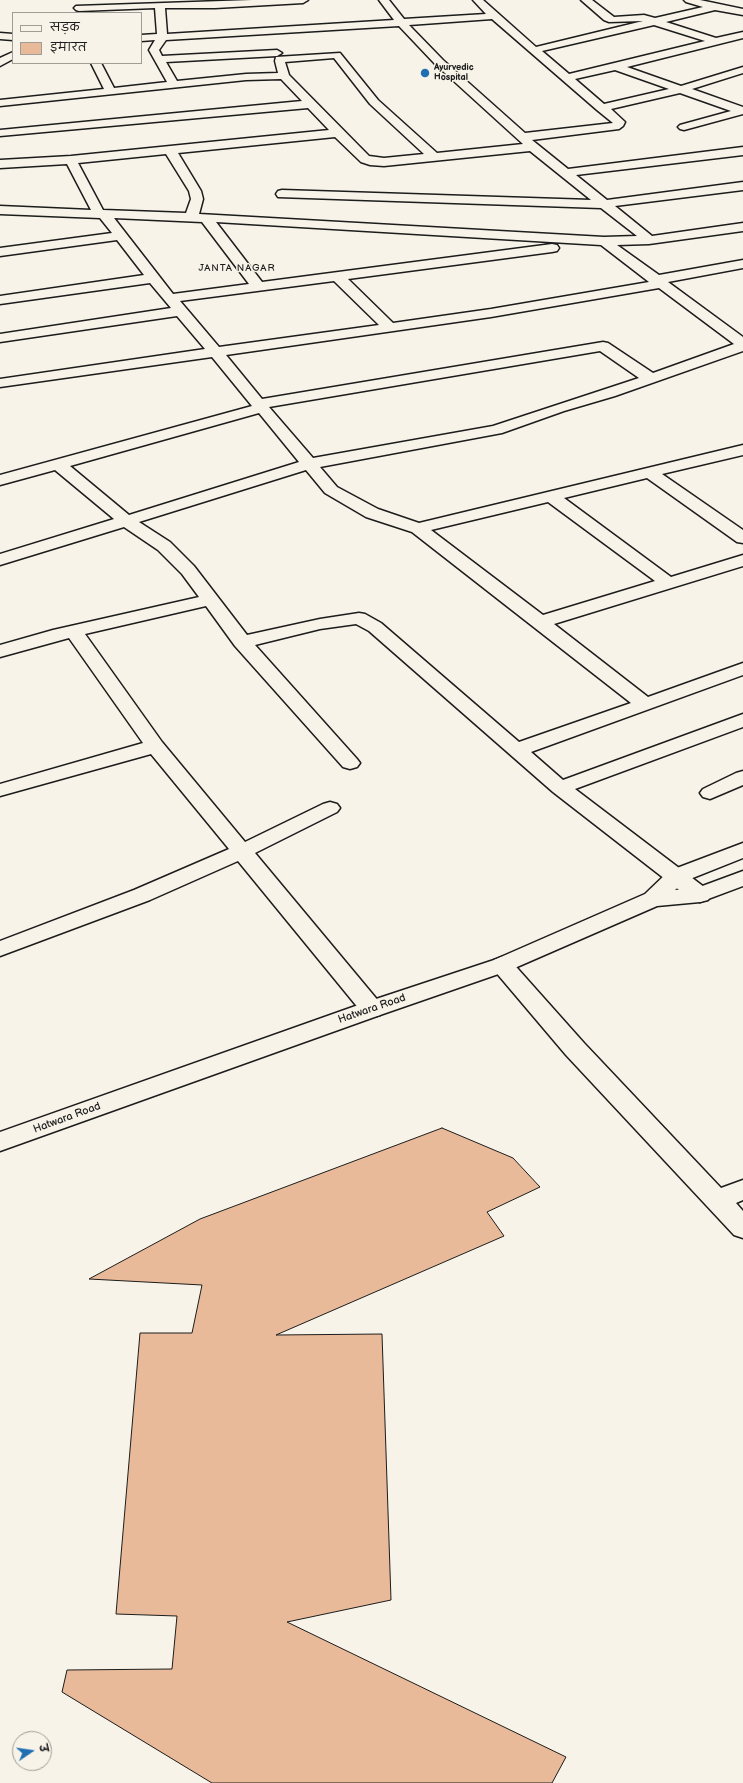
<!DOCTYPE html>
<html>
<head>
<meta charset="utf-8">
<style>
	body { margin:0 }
	#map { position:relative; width:743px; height:1783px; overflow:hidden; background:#f7f3e8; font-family:"Balsamiq Sans","Playpen Sans Deva",sans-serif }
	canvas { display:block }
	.legend { position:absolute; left:12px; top:12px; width:130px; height:52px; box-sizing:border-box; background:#f7f3e8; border:1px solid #9f9d96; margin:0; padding:5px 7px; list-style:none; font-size:12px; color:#1c1c1c }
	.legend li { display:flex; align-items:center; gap:8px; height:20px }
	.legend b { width:20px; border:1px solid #9f9d96 }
	.north { position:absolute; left:12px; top:1731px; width:40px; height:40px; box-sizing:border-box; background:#f7f3e8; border:1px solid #9f9d96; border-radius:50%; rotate:77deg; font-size:11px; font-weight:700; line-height:16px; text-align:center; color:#1c1c1c }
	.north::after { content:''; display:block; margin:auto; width:14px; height:18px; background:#1f6fb2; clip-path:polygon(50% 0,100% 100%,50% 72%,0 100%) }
</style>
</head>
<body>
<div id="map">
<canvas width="743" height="1783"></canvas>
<ul class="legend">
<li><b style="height:5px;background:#f7f3e8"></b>सड़क</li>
<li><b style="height:11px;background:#e9ba9a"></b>इमारत</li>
</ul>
<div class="north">उ</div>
</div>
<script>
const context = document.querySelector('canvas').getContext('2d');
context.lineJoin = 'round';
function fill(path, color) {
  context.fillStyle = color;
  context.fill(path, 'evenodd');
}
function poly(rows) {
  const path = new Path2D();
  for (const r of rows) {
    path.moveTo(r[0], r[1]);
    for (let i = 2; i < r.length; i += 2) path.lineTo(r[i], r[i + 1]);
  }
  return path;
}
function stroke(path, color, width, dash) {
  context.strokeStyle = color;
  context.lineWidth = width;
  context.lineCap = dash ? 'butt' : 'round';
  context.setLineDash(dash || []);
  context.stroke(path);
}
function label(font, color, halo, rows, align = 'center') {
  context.font = font + ' "Balsamiq Sans",sans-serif';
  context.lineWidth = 3;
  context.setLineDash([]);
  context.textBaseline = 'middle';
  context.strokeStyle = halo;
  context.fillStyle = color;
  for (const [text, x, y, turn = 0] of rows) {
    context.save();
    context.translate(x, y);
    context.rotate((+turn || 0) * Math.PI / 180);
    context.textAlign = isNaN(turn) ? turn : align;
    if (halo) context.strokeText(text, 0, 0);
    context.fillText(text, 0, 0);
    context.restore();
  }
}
const building = poly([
	[442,1128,513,1158,540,1187,487,1212,504,1236,276,1335,382,1334,391,1600,287,1622,566,1757,552,1783,212,1783,62,1692,67,1670,172,1669,177,1616,116,1614,140,1333,192,1333,202,1285,89,1279,200,1219,442,1128]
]);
const street = poly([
	[252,0,308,0,303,3,215,8,165,8,167,34,394,20,379,0,389,0,404,19,486,14,473,0,483,0,536,47,643,21,609,22,604,20,581,0,592,0,614,17,644,15,655,18,703,7,686,2,684,0,700,0,743,9,743,15,715,10,666,22,716,38,743,32,743,38,627,67,681,86,743,67,743,73,692,89,743,107,743,114,684,130,680,129,678,127,680,125,731,111,680,93,611,109,625,122,623,126,619,129,532,140,568,169,743,147,743,155,576,175,607,200,743,182,743,190,615,206,652,236,743,223,743,231,649,244,617,245,659,275,743,260,743,268,668,282,743,337,743,351,615,396,564,411,502,433,320,467,337,487,378,509,419,523,743,445,743,455,662,474,743,530,743,543,737,542,647,478,564,498,671,577,743,555,743,566,554,624,648,697,743,663,743,675,531,752,563,780,743,714,743,727,575,789,708,890,711,895,708,900,700,902,692,900,553,792,369,631,356,624,320,629,255,645,357,759,360,763,357,767,350,769,343,767,235,646,206,606,85,634,162,742,245,842,323,804,330,802,337,804,340,808,337,812,255,853,380,1003,384,1009,380,1015,372,1017,364,1015,238,861,150,900,0,956,0,941,134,890,229,849,151,754,0,796,0,784,143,743,69,638,0,657,0,645,53,630,199,597,182,574,158,550,124,527,0,565,0,554,114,519,55,470,0,485,0,475,252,406,212,357,0,387,0,379,205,349,177,316,0,342,0,334,171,308,150,283,0,304,0,296,144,275,117,240,0,256,0,248,112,233,100,218,0,214,0,206,91,210,67,164,0,168,0,160,71,156,329,130,308,108,0,136,0,130,302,101,281,79,246,80,0,106,0,100,104,89,91,63,101,63,114,88,167,82,149,50,155,40,141,41,141,35,157,34,155,8,79,11,76,10,74,8,76,6,252,0],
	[492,19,597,110,613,123,525,133,443,60,409,25,492,19],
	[654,25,705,41,569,74,542,51,654,25],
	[399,26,435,64,523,144,437,153,378,100,340,53,276,57,275,61,278,73,246,74,177,81,166,62,277,56,282,53,277,50,162,56,159,50,166,40,399,26],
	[334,58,370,104,424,154,384,158,369,156,289,75,285,62,334,58],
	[615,70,669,89,604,104,575,79,615,70],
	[335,137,361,162,370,165,384,166,530,151,591,200,282,190,278,191,276,194,278,197,601,208,637,236,604,237,199,214,203,199,201,191,178,153,335,137],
	[166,154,189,191,191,199,186,213,103,210,78,163,166,154],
	[114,218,202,222,249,284,173,294,114,218],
	[216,222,601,245,649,282,491,309,393,323,348,279,552,252,557,251,559,248,557,245,552,244,262,282,216,222],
	[334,281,379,325,219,347,180,301,334,281],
	[659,288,734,344,653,373,608,343,603,342,262,399,226,355,491,317,659,288],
	[600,351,639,378,493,426,313,458,269,407,600,351],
	[259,413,299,462,129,515,70,466,259,413],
	[306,470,325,493,366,517,412,532,631,703,519,742,381,623,365,614,359,613,320,619,247,635,194,566,170,542,139,522,306,470],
	[548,502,655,581,543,615,431,530,548,502],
	[0,33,13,34,13,40,0,39,0,33],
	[13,52,13,59,0,66,0,58,13,52],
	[743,771,743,785,710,799,703,797,700,793,703,789,736,773,743,771],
	[502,957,510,960,584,1043,721,1188,743,1180,743,1200,736,1203,743,1211,743,1238,734,1235,566,1055,494,970,490,965,494,960,502,957]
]);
const secondary = poly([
	[743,843,743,858,685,881,675,890,697,888,743,871,743,886,700,902,657,906,510,970,380,1015,0,1151,0,1132,364,1003,494,960,645,894,669,871,743,843]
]);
const markers = [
	[425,73,5,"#1f6fb2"]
];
const farPoinames = [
	["Ayurvedic",434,68],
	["Hospital",434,78]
];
const farNeighbourhoodnames = [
	["JANTA NAGAR",237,268]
];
const streetNames = [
	["Hatwara Road",372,1009,-19],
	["Hatwara Road",67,1118,-20]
];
fill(building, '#e9ba9a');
stroke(building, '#1c1c1c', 1);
stroke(street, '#1c1c1c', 3);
stroke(secondary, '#1c1c1c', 3);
fill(street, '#f7f3e8');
fill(secondary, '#f7f3e8');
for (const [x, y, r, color] of markers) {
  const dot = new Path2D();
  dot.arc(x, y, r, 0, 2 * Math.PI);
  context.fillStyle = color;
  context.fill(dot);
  stroke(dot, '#f7f3e8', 1.5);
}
label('bold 9px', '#1c1c1c', '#f7f3e8', farPoinames, 'left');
context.letterSpacing = '1px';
label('10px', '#1c1c1c', '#f7f3e8', farNeighbourhoodnames);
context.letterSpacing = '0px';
label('11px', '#1c1c1c', '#f7f3e8', streetNames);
</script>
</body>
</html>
